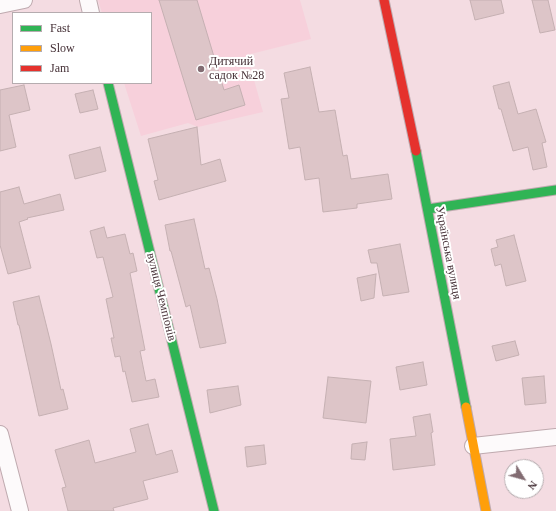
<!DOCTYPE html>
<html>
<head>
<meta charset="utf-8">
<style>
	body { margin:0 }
	#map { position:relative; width:556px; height:511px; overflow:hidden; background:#f4dce2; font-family:Georgia,serif }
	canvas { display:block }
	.legend { position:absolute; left:12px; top:12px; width:140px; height:72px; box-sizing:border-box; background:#fff; border:1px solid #b5acaf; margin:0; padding:5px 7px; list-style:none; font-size:12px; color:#453036 }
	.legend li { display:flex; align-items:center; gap:8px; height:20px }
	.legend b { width:20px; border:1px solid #b5acaf }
	.north { position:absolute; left:504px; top:459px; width:40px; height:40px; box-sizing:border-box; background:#fff; border:1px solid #b5acaf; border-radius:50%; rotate:127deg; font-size:11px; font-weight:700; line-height:16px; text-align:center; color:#453036 }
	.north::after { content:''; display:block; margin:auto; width:14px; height:18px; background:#826c72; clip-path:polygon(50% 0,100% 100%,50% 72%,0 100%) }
</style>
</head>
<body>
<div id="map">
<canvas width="556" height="511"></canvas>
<ul class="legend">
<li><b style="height:5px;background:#30b455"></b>Fast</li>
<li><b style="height:5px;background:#ff9f0a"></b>Slow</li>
<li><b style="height:5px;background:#e5322d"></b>Jam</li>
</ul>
<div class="north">N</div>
</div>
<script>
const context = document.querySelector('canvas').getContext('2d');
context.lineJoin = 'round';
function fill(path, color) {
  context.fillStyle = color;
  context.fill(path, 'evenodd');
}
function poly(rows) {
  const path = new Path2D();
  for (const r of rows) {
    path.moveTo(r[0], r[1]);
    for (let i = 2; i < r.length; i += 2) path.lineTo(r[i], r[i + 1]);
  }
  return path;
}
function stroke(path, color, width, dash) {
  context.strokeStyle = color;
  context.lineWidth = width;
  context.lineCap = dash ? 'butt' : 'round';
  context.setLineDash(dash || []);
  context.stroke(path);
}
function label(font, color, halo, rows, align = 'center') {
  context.font = font + ' Georgia,serif';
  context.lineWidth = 4;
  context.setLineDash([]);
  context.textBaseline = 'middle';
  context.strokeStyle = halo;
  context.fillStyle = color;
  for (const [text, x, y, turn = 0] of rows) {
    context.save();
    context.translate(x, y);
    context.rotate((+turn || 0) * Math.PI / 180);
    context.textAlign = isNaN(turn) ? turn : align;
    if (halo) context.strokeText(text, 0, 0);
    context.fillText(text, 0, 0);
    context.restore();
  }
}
const built = poly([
	[98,0,300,0,311,39,247,55,263,112,198,127,188,123,141,136,124,83,151,83,151,13,102,13]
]);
const building = poly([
	[159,0,197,0,224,90,239,85,245,105,196,120,159,0],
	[470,0,501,0,504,13,475,20,470,0],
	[532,0,548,0,555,30,540,33,532,0],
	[310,67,319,112,335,110,343,156,347,155,351,179,388,174,392,199,357,204,357,208,323,212,319,178,305,180,300,147,289,149,281,99,289,98,284,73,310,67],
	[509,82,518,114,536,109,546,142,542,143,547,167,533,170,528,147,513,151,501,109,499,109,493,86,509,82],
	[24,85,30,110,9,115,16,147,0,151,0,90,24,85],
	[93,90,98,109,80,113,75,94,93,90],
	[197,127,201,165,220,159,226,181,159,200,154,181,158,180,148,139,197,127],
	[100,147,106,171,75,179,69,155,100,147],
	[19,187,24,204,60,194,64,210,27,218,28,219,19,222,31,268,8,274,0,245,0,192,19,187],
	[194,219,205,269,209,268,217,299,226,343,200,348,190,305,186,307,171,251,170,251,165,225,194,219],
	[104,227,107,238,125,234,130,254,133,253,137,271,130,273,145,350,140,351,146,381,155,379,159,397,132,402,125,371,123,372,120,356,115,357,111,338,114,338,106,299,113,297,103,257,97,258,90,231,104,227],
	[514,235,526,281,506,286,501,264,495,266,491,249,498,247,496,240,514,235],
	[400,244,409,292,383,296,377,263,371,263,368,250,400,244],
	[376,274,374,298,361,301,357,278,376,274],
	[39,296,51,344,61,390,63,389,68,409,39,416,19,325,18,325,13,302,39,296],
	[515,341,519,355,496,361,492,346,515,341],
	[423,362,427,385,400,390,396,367,423,362],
	[544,376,546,403,525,405,522,378,544,376],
	[328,377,371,381,366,423,323,418,328,377],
	[238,386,241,405,210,413,207,390,238,386],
	[430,414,433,432,431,433,435,465,393,470,390,439,416,436,413,417,430,414],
	[148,424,156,455,172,450,178,472,143,481,148,499,113,508,114,511,68,511,62,488,66,487,55,450,89,440,95,463,136,452,130,429,148,424],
	[367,442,365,460,351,459,352,444,367,442],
	[264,445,266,464,247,467,245,447,264,445]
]);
const street = poly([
	[88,0,91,13],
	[0,5,24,0],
	[0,434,20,511],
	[473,446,556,437]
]);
const fast = poly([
	[108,83,214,511],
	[416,151,466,407],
	[428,209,556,190]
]);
const slow = poly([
	[466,407,486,511]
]);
const jam = poly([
	[384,0,416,151]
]);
const markers = [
	[201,69,4,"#826c72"]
];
const poiNames = [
	["Дитячий",209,62],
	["садок №28",209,76]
];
const streetNames = [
	["Українська вулиця",448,253,79],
	["вулиця Чемпіонів",161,297,76]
];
fill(built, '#f7d0db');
fill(building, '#ddc5c8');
stroke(building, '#c5b0b2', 1);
stroke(street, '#bfaaaf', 18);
stroke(fast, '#bfaaaf', 11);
stroke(slow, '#bfaaaf', 11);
stroke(jam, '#bfaaaf', 11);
stroke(street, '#fdfafb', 16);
stroke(fast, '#30b455', 9);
stroke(slow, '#ff9f0a', 9);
stroke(jam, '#e5322d', 9);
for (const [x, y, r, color] of markers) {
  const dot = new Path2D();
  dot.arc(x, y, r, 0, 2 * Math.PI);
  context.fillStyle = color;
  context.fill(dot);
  stroke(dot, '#fff', 1.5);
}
label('12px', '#453036', '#fff', poiNames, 'left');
label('12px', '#453036', '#fff', streetNames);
</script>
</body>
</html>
